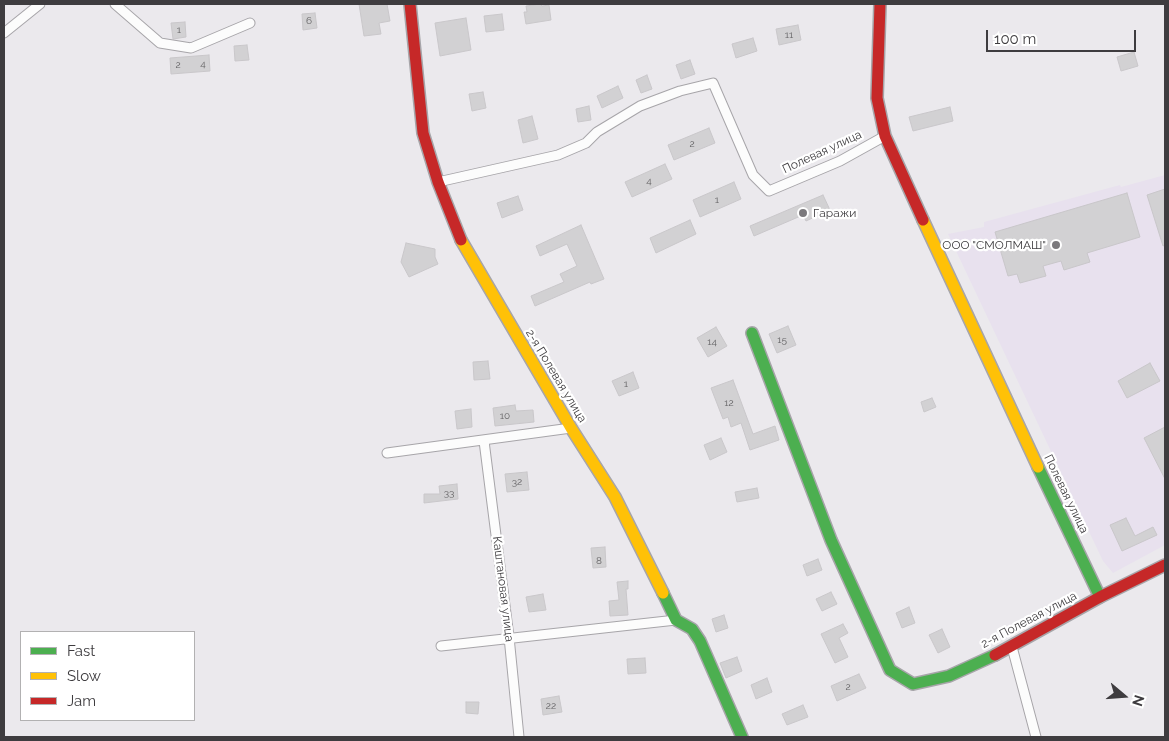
<!DOCTYPE html>
<html>
<head>
<meta charset="utf-8">
<style>
	body { margin:0 }
	#map { position:relative; width:1169px; height:741px; overflow:hidden; background:#ebe9ed; font-family:Raleway,sans-serif }
	canvas { display:block }
	.frame { position:absolute; inset:0; border:5px solid #3e3c3f; pointer-events:none }
	.legend { position:absolute; left:20px; top:631px; width:175px; height:90px; box-sizing:border-box; background:#fff; border:1px solid #b2b1b2; margin:0; padding:6px 9px; list-style:none; font-size:15px; color:#3e3c3f }
	.legend li { display:flex; align-items:center; gap:10px; height:25px }
	.legend b { width:25px; border:1px solid #b2b1b2 }
	.north { position:absolute; left:1099px; top:671px; width:50px; height:50px; -webkit-text-stroke:4px #fff; paint-order:stroke; rotate:108deg; font-size:14px; font-weight:700; line-height:20px; text-align:center; color:#3e3c3f }
	.north::after { content:''; display:block; margin:auto; width:18px; height:22px; background:#3e3c3f; clip-path:polygon(50% 0,100% 100%,50% 72%,0 100%) }
	.scale { position:absolute; left:986px; top:30px; width:150px; height:22px; box-sizing:border-box; border:2px solid #3e3c3f; border-top:0; padding-left:6px; font-size:15px; line-height:18px; white-space:nowrap; color:#3e3c3f; -webkit-text-stroke:4px #fff; paint-order:stroke }
</style>
</head>
<body>
<div id="map">
<canvas width="1169" height="741"></canvas>
<div class="frame"></div>
<ul class="legend">
<li><b style="height:6px;background:#4caf50"></b>Fast</li>
<li><b style="height:6px;background:#ffc107"></b>Slow</li>
<li><b style="height:6px;background:#c62828"></b>Jam</li>
</ul>
<div class="north">N</div>
<div class="scale">100 m</div>
</div>
<script>
const context = document.querySelector('canvas').getContext('2d');
context.lineJoin = 'round';
function fill(path, color) {
  context.fillStyle = color;
  context.fill(path, 'evenodd');
}
function poly(rows) {
  const path = new Path2D();
  for (const r of rows) {
    path.moveTo(r[0], r[1]);
    for (let i = 2; i < r.length; i += 2) path.lineTo(r[i], r[i + 1]);
  }
  return path;
}
function stroke(path, color, width, dash) {
  context.strokeStyle = color;
  context.lineWidth = width;
  context.lineCap = dash ? 'butt' : 'round';
  context.setLineDash(dash || []);
  context.stroke(path);
}
function label(font, color, halo, rows, align = 'center') {
  context.font = font + ' Raleway,sans-serif';
  context.lineWidth = 4.5;
  context.setLineDash([]);
  context.textBaseline = 'middle';
  context.strokeStyle = halo;
  context.fillStyle = color;
  for (const [text, x, y, turn = 0] of rows) {
    context.save();
    context.translate(x, y);
    context.rotate((+turn || 0) * Math.PI / 180);
    context.textAlign = isNaN(turn) ? turn : align;
    if (halo) context.strokeText(text, 0, 0);
    context.fillText(text, 0, 0);
    context.restore();
  }
}
const industrial = poly([
	[1165,175,1165,545,1113,573,1103,561,948,234,984,227,984,222,1120,185,1121,187]
]);
const building = poly([
	[359,4,387,4,390,21,379,23,381,34,364,36,359,4],
	[540,4,542,6,549,5,551,20,526,24,524,12,527,12,526,6,540,4],
	[315,13,317,28,303,30,302,14,315,13],
	[502,14,504,30,486,32,484,16,502,14],
	[466,18,471,50,440,56,435,23,466,18],
	[185,22,186,37,173,39,171,23,185,22],
	[798,25,801,40,779,45,776,29,798,25],
	[753,38,757,51,736,58,732,44,753,38],
	[247,45,249,60,235,61,234,46,247,45],
	[1134,52,1138,66,1121,71,1117,57,1134,52],
	[209,55,210,71,171,74,170,58,209,55],
	[690,60,695,74,681,79,676,65,690,60],
	[647,75,652,89,641,93,636,80,647,75],
	[618,86,623,98,602,108,597,96,618,86],
	[483,92,486,108,472,111,469,94,483,92],
	[589,106,591,120,578,122,576,109,589,106],
	[950,107,953,121,913,131,909,117,950,107],
	[532,116,538,139,523,143,518,120,532,116],
	[709,128,715,143,674,160,668,145,709,128],
	[665,164,672,179,632,197,625,182,665,164],
	[734,182,741,199,700,217,693,200,734,182],
	[1165,189,1165,245,1163,246,1147,195,1165,189],
	[1127,193,1140,237,1087,253,1090,262,1064,270,1061,261,1043,266,1046,276,1020,283,1017,274,1008,276,995,232,1127,193],
	[823,195,830,210,806,221,803,215,754,236,750,226,823,195],
	[518,196,523,210,502,218,497,203,518,196],
	[690,220,696,234,656,253,650,238,690,220],
	[581,225,604,279,591,284,590,282,535,306,531,296,564,282,560,274,577,266,567,244,540,256,536,246,581,225],
	[406,243,435,249,435,257,438,264,409,277,401,262,406,243],
	[788,326,796,345,777,353,769,334,788,326],
	[716,327,727,346,708,357,697,338,716,327],
	[488,361,490,379,474,380,473,362,488,361],
	[1150,363,1160,381,1127,398,1118,381,1150,363],
	[633,372,639,388,619,396,612,381,633,372],
	[733,380,753,434,775,426,779,440,750,450,741,423,731,427,728,417,723,419,711,388,733,380],
	[932,398,936,407,924,412,921,402,932,398],
	[515,405,516,411,533,410,534,422,495,426,493,408,515,405],
	[471,409,472,427,457,429,455,411,471,409],
	[1165,427,1165,479,1144,438,1165,427],
	[721,438,727,452,710,460,704,445,721,438],
	[527,472,529,490,507,492,505,474,527,472],
	[457,484,458,499,424,503,424,494,440,494,439,486,457,484],
	[757,488,759,498,737,502,735,492,757,488],
	[1126,518,1135,536,1153,527,1157,535,1122,551,1110,525,1126,518],
	[605,547,606,567,593,568,591,548,605,547],
	[818,559,822,570,807,576,803,565,818,559],
	[628,581,628,589,626,589,628,615,610,616,609,601,619,600,617,582,628,581],
	[831,592,837,604,822,611,816,599,831,592],
	[543,594,546,610,529,612,526,597,543,594],
	[909,607,915,623,902,628,896,613,909,607],
	[724,615,728,628,716,632,712,619,724,615],
	[843,624,848,633,839,638,848,657,835,663,821,634,843,624],
	[942,629,950,647,938,653,929,635,942,629],
	[737,657,742,671,726,678,720,663,737,657],
	[645,658,646,673,628,674,627,659,645,658],
	[859,674,866,688,837,701,831,686,859,674],
	[767,678,772,692,756,699,751,685,767,678],
	[559,696,562,712,543,715,541,699,559,696],
	[466,702,479,702,478,714,466,713,466,702],
	[803,705,808,717,787,725,782,714,803,705]
]);
const street = poly([
	[115,4,160,43,191,48,250,23],
	[4,33,40,4],
	[438,182,558,155,586,143,597,132,640,106,680,91,713,83,753,175,769,191,840,161,885,136],
	[484,441,509,637,519,737],
	[387,453,571,428],
	[441,646,676,620],
	[1012,647,1036,737]
]);
const fast = poly([
	[752,333,831,540,890,670,913,684,949,676,995,655],
	[1038,467,1100,597],
	[663,593,676,620,692,629,700,641,742,737]
]);
const slow = poly([
	[923,220,1038,467],
	[461,240,571,428,615,497,663,593]
]);
const jam = poly([
	[410,4,423,133,438,182,461,240],
	[880,4,877,98,885,136,923,220],
	[995,655,1100,597,1165,565]
]);
const markers = [
	[803,213,5,"#7b797c"],
	[1056,245,5,"#7b797c"]
];
const numberNames = [
	["6",309,21],
	["1",179,30],
	["11",789,35],
	["4",203,64],
	["2",178,65],
	["2",692,144],
	["4",649,181],
	["1",717,200],
	["15",782,340],
	["14",712,342],
	["1",626,384],
	["12",729,403],
	["10",505,416],
	["32",517,482],
	["33",449,493],
	["8",599,561],
	["2",848,687],
	["22",551,706]
];
const streetNames = [
	["Полевая улица",822,152,-25],
	["2-я Полевая улица",556,376,59],
	["Полевая улица",1066,494,64],
	["Каштановая улица",503,589,83],
	["2-я Полевая улица",1029,620,-28]
];
const poiNames = [
	["Гаражи",813,213],
	["ООО \"СМОЛМАШ\"",1046,245,"right"]
];
fill(industrial, '#e8e1ee');
fill(building, '#d2d1d3');
stroke(building, '#c9c7ca', 1);
stroke(street, '#a7a5a9', 11);
stroke(fast, '#a7a5a9', 14);
stroke(slow, '#a7a5a9', 14);
stroke(jam, '#a7a5a9', 14);
stroke(street, '#fcfcfc', 9);
stroke(fast, '#4caf50', 11);
stroke(slow, '#ffc107', 11);
stroke(jam, '#c62828', 11);
for (const [x, y, r, color] of markers) {
  const dot = new Path2D();
  dot.arc(x, y, r, 0, 2 * Math.PI);
  context.fillStyle = color;
  context.fill(dot);
  stroke(dot, '#fff', 2);
}
label('10px', '#656466', null, numberNames);
label('12px', '#3e3c3f', '#fff', streetNames);
label('12px', '#3e3c3f', '#fff', poiNames, 'left');
</script>
</body>
</html>
